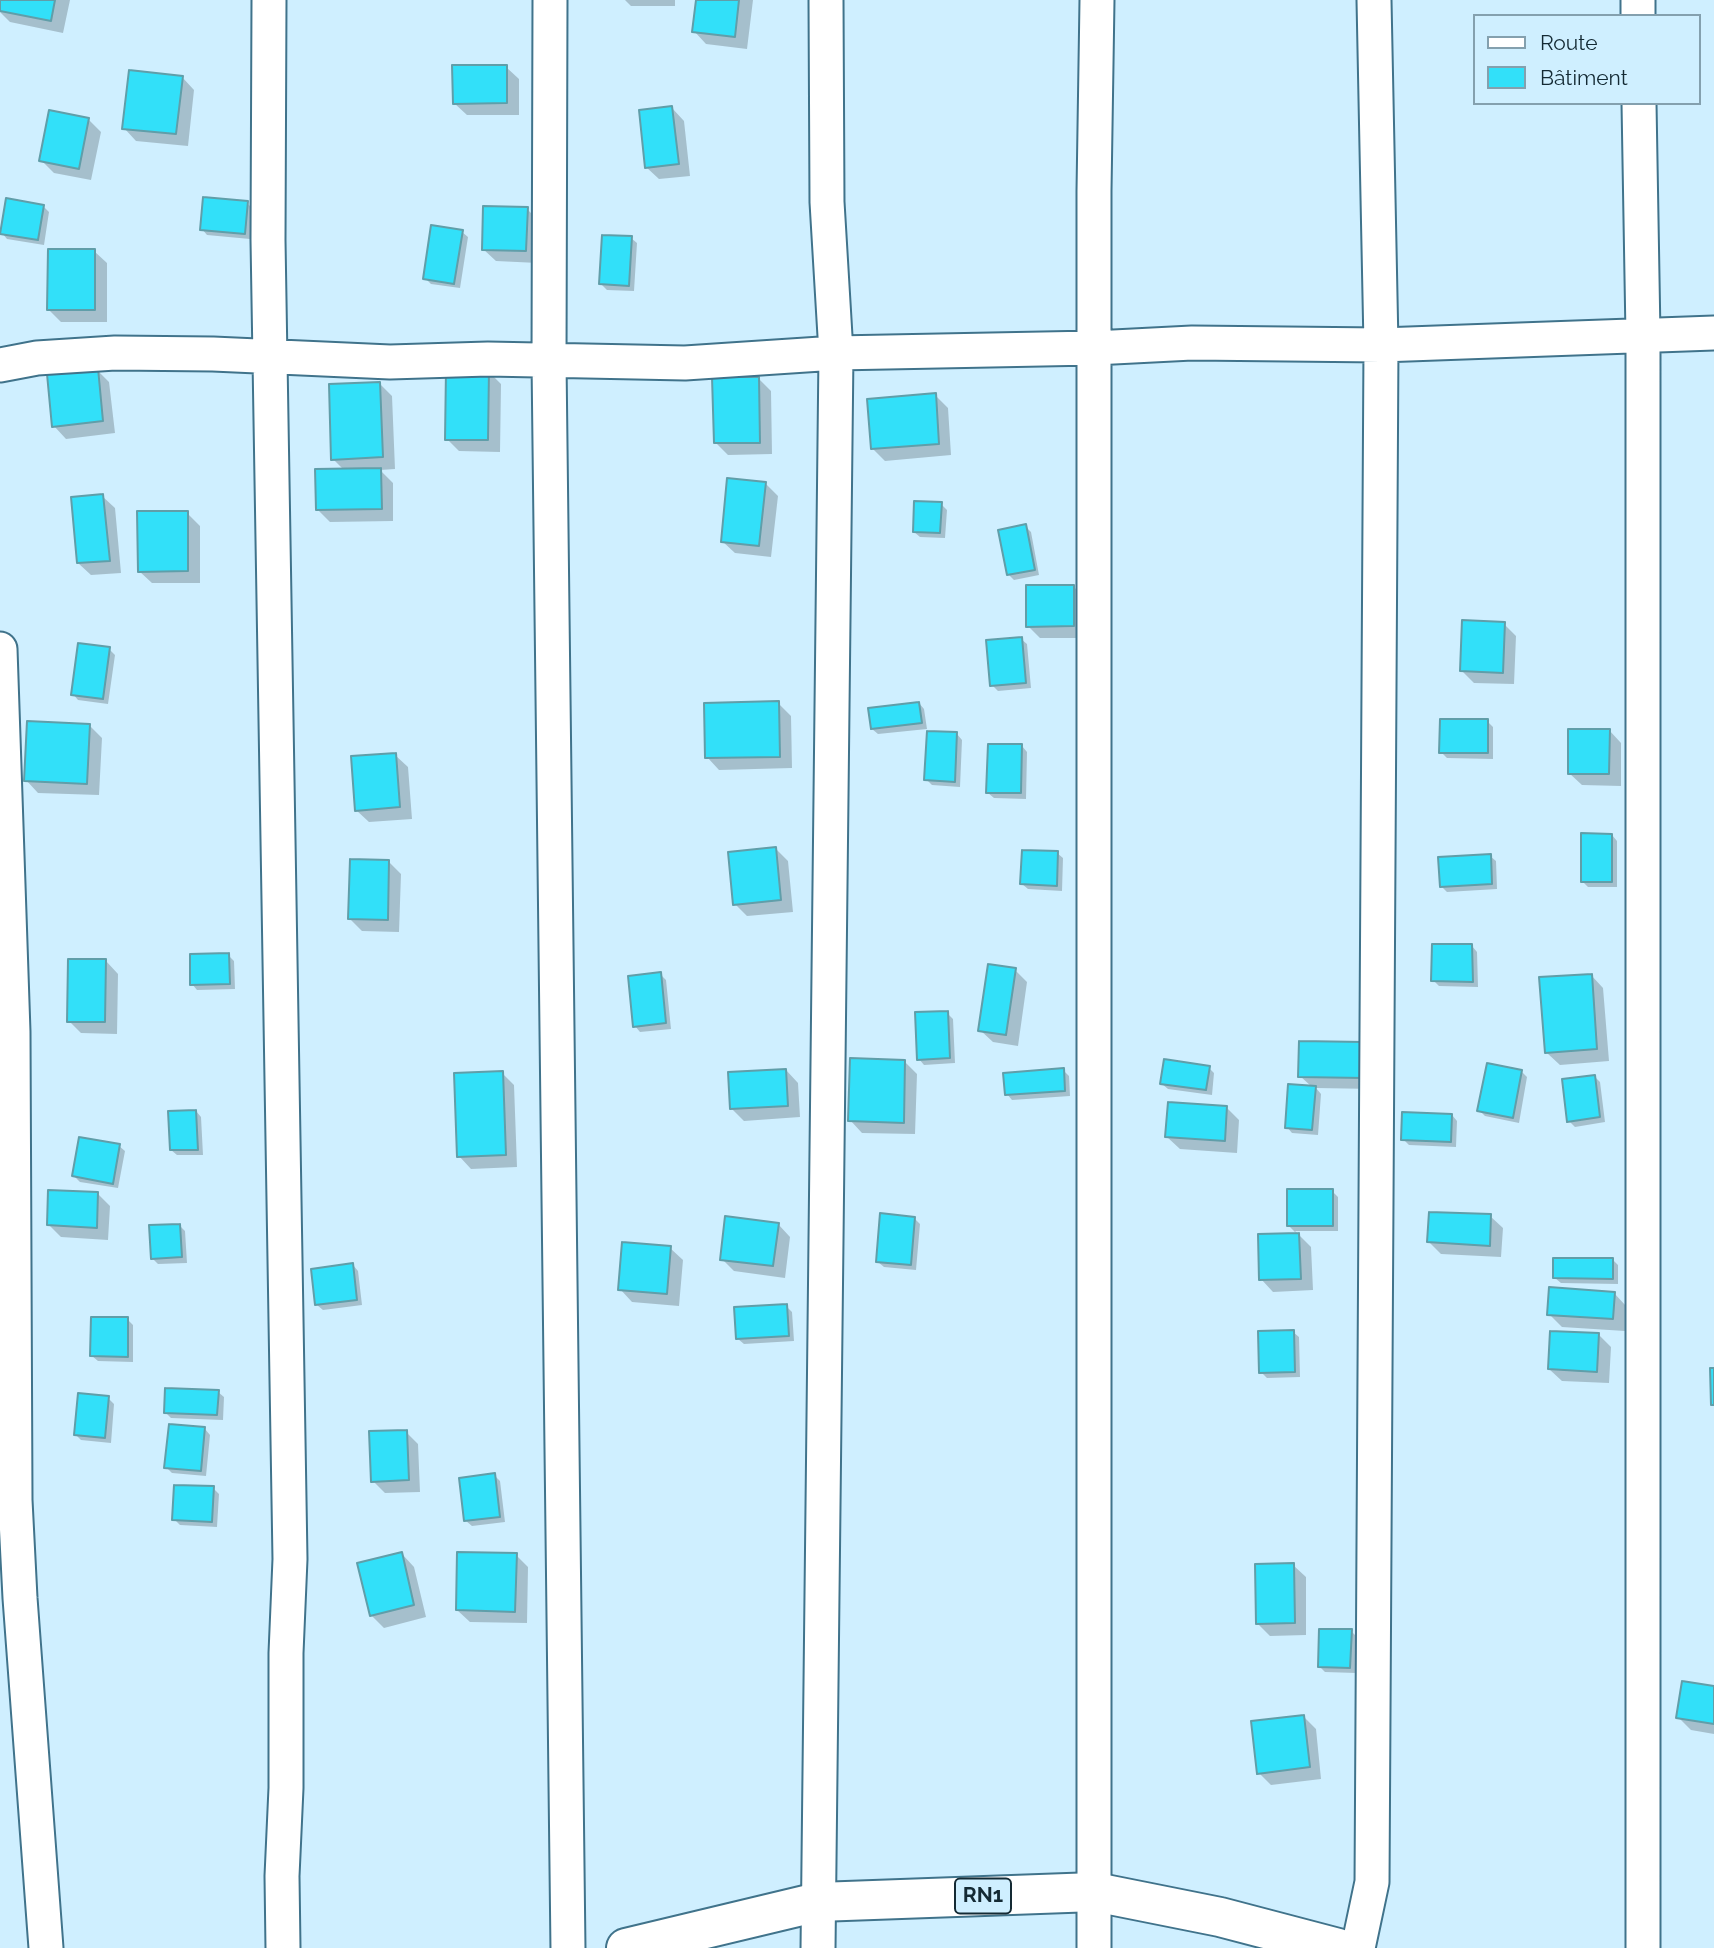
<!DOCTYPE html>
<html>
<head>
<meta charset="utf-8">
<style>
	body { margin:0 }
	#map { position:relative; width:1714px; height:1948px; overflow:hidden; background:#cfefff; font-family:Raleway,sans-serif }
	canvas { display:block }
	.legend { position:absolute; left:1473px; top:14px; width:228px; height:91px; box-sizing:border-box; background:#cfefff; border:2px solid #84a0ae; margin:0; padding:9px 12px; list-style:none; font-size:21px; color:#142a34 }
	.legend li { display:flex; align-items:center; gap:14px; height:35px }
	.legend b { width:35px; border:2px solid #84a0ae }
</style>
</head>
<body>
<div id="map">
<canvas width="1714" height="1948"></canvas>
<ul class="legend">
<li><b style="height:9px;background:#fff"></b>Route</li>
<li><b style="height:19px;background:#32e0f9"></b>Bâtiment</li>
</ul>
</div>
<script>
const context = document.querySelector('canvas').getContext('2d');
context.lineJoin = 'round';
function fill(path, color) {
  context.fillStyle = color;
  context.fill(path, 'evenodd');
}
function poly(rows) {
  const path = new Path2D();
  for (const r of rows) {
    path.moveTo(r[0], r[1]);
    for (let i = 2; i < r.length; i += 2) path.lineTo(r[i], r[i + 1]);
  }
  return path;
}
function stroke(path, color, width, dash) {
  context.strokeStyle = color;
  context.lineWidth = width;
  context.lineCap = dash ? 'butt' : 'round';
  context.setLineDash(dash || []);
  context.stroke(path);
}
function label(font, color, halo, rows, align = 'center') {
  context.font = font + ' Raleway,sans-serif';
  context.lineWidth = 6;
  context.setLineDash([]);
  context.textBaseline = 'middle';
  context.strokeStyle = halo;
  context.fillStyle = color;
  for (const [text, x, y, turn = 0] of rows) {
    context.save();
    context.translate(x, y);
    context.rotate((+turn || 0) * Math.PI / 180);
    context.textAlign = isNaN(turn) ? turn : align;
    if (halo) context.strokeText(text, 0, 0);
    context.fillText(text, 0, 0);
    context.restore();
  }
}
const shadow = poly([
	[0,0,70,0,63,33,10,22,0,12],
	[625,0,675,0,675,6,631,6],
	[698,0,753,0,747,49,706,44,694,31],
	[506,67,519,79,519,115,467,115,454,103],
	[182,77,194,90,188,146,136,141,124,128],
	[672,108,684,121,690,176,659,179,646,167],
	[88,119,101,132,91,180,54,173,41,160],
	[247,203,253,209,250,239,207,235,202,229],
	[43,206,49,212,44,245,7,239,2,233],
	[527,209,540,222,538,263,496,261,483,249],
	[462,232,468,237,460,288,431,284,425,278],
	[631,238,637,243,634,291,607,290,601,284],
	[94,251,107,263,107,322,61,322,49,310],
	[97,370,109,382,115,433,66,439,54,426],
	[489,372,501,384,500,452,459,451,447,439],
	[759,379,771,391,772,454,728,455,716,443],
	[379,383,392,396,395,469,380,470,393,483,393,521,330,522,318,510,345,471,333,459],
	[935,395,948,408,951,455,885,461,873,449],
	[765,483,778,496,771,557,735,553,722,541],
	[102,496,115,508,121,573,91,575,78,563],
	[941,504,947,510,945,538,920,537,914,532],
	[187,513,200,526,200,583,152,583,139,571],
	[1025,526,1031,532,1039,575,1014,580,1009,575],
	[1074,587,1086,599,1086,638,1040,638,1028,626],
	[1504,624,1516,636,1514,684,1474,683,1462,671],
	[1021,639,1027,644,1031,688,998,691,992,685],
	[109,649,115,655,108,704,78,700,73,694],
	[778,703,791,716,792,768,719,770,707,757],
	[919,703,924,709,927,729,878,734,872,729],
	[1487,721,1493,727,1493,759,1447,758,1441,752],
	[89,725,102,738,99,795,38,793,26,780],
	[1609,730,1621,743,1621,786,1582,785,1569,773],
	[957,734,962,740,960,787,932,785,926,779],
	[1022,746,1027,752,1026,799,994,798,988,793],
	[395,755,408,767,412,819,369,822,356,810],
	[1612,835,1617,841,1617,887,1588,887,1582,881],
	[776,849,788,861,793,912,747,916,735,904],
	[1057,853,1063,858,1062,891,1028,889,1022,884],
	[1490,856,1496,861,1497,889,1447,892,1442,887],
	[388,861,401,874,399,932,362,931,350,919],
	[1472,946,1477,952,1478,987,1439,986,1433,980],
	[228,955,234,961,235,989,197,990,192,984],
	[106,961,118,974,117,1034,81,1033,69,1021],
	[1015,970,1027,982,1018,1046,993,1042,980,1030],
	[660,974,666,980,671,1029,640,1032,635,1026],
	[1591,975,1603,988,1609,1061,1560,1065,1547,1053],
	[947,1013,953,1019,955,1063,924,1065,919,1059],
	[1363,1044,1375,1089,1316,1088,1321,1094,1318,1135,1292,1133,1287,1127,1312,1087,1300,1076],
	[905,1062,917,1074,915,1134,862,1133,850,1120],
	[1209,1068,1214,1073,1212,1095,1168,1089,1162,1084],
	[786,1070,798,1083,800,1117,744,1121,731,1108],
	[1063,1070,1069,1076,1070,1096,1012,1100,1007,1094],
	[1521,1071,1527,1077,1519,1123,1485,1116,1479,1110],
	[502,1073,514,1085,517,1167,471,1169,459,1156],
	[1594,1076,1600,1082,1605,1122,1575,1127,1569,1121],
	[1227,1108,1239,1120,1237,1153,1180,1149,1167,1137],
	[196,1111,201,1117,203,1155,177,1155,171,1150],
	[1452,1115,1457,1121,1456,1147,1409,1145,1403,1139],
	[119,1146,125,1151,118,1188,80,1182,74,1176],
	[1332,1191,1338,1197,1338,1231,1295,1231,1311,1247,1313,1290,1273,1292,1261,1279,1298,1235,1289,1226],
	[98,1194,110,1206,108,1240,61,1237,49,1225],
	[1490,1216,1503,1228,1501,1257,1441,1254,1429,1242],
	[915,1219,920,1224,916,1270,884,1267,878,1262],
	[778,1224,790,1237,785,1278,734,1271,722,1259],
	[180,1226,185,1231,187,1263,158,1264,152,1258],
	[670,1248,683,1260,679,1306,632,1302,620,1289],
	[1612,1259,1618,1265,1618,1284,1561,1283,1555,1278],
	[353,1265,358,1271,362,1305,323,1310,317,1305],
	[1614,1293,1626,1306,1625,1331,1562,1327,1549,1314],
	[786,1306,792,1312,794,1341,744,1344,738,1339],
	[127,1319,133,1325,133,1362,98,1361,92,1356],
	[1293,1332,1299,1337,1300,1377,1267,1378,1261,1372],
	[1599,1335,1611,1347,1609,1383,1562,1381,1549,1369],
	[218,1392,224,1397,223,1420,171,1418,165,1412],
	[108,1398,114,1404,111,1443,81,1440,76,1435],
	[205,1429,210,1435,206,1476,172,1473,166,1467],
	[406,1432,418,1444,420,1492,385,1493,373,1481],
	[494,1475,500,1481,505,1522,472,1526,466,1521],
	[213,1488,219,1494,217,1527,180,1525,174,1519],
	[402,1554,414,1567,426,1617,384,1628,371,1615],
	[516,1555,528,1567,527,1623,470,1622,457,1610],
	[1293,1565,1306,1577,1306,1635,1270,1636,1257,1623],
	[1351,1631,1357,1637,1356,1673,1325,1672,1320,1667],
	[1714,1688,1714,1734,1691,1730,1678,1717],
	[1304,1717,1316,1729,1321,1779,1271,1785,1259,1773]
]);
const building = poly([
	[0,0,55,0,51,21,0,11,0,0],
	[696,0,739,0,735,37,692,32,696,0],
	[452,65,507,65,507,103,453,104,452,65],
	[129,70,183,76,176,134,122,129,129,70],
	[672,106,679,164,645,168,639,110,672,106],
	[49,110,89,118,79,169,39,161,49,110],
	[203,197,248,201,245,234,200,230,203,197],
	[6,198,44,205,38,240,0,234,6,198],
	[483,206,528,207,526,251,482,250,483,206],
	[431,225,463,230,454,284,423,279,431,225],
	[602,235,632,236,629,286,599,284,602,235],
	[48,249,95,249,95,310,47,310,48,249],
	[98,368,103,421,52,427,47,374,98,368],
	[446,369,489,370,488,440,445,440,446,369],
	[712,377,759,377,760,443,714,443,712,377],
	[380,382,383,457,331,460,329,384,380,382],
	[936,393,939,444,871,449,867,399,936,393],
	[381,468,382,509,316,510,315,469,381,468],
	[727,478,766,482,759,546,721,542,727,478],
	[103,494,110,561,77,563,71,497,103,494],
	[914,501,942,502,940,533,913,532,914,501],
	[137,511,188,511,188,571,138,572,137,511],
	[1026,524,1035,570,1007,575,998,530,1026,524],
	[1026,585,1074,585,1074,626,1026,627,1026,585],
	[1462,620,1505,622,1503,673,1460,671,1462,620],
	[1022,637,1026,683,990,686,986,640,1022,637],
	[78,643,110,647,103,699,71,695,78,643],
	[779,701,780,757,705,758,704,703,779,701],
	[919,702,922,723,871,729,868,708,919,702],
	[1440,719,1488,719,1488,753,1439,753,1440,719],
	[27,721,90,724,87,784,24,781,27,721],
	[1568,729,1610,729,1609,774,1568,774,1568,729],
	[927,731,957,732,955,782,924,780,927,731],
	[988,744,1022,744,1021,793,986,793,988,744],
	[396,753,400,807,355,811,351,756,396,753],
	[1581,833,1612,834,1612,882,1581,882,1581,833],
	[776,847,781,900,733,905,728,852,776,847],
	[1022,850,1058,851,1057,886,1020,884,1022,850],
	[1491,854,1492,884,1440,887,1438,857,1491,854],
	[350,859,389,860,388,920,348,919,350,859],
	[1432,944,1472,944,1473,982,1431,981,1432,944],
	[229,953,230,984,190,985,190,954,229,953],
	[68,959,106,959,105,1022,67,1022,68,959],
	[988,964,1016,968,1006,1035,978,1031,988,964],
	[661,972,666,1023,633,1027,628,976,661,972],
	[1592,974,1597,1049,1545,1053,1539,977,1592,974],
	[948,1011,950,1058,917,1060,915,1012,948,1011],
	[1299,1041,1364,1042,1364,1078,1298,1077,1299,1041],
	[850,1058,905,1060,904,1123,848,1121,850,1058],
	[1164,1059,1210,1066,1206,1090,1160,1084,1164,1059],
	[1487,1063,1522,1070,1513,1118,1477,1111,1487,1063],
	[1064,1068,1065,1091,1005,1095,1003,1073,1064,1068],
	[786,1069,788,1106,730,1109,728,1072,786,1069],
	[503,1071,506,1155,457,1157,454,1073,503,1071],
	[1595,1075,1600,1117,1567,1122,1562,1079,1595,1075],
	[1288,1084,1316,1086,1312,1130,1285,1128,1288,1084],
	[1168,1102,1227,1106,1225,1141,1165,1137,1168,1102],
	[196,1110,198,1150,170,1150,168,1111,196,1110],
	[1402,1112,1452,1114,1451,1142,1401,1140,1402,1112],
	[79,1137,120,1144,113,1184,72,1176,79,1137],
	[1287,1189,1333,1189,1333,1226,1287,1226,1287,1189],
	[48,1190,98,1192,97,1228,47,1225,48,1190],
	[1429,1212,1491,1214,1490,1246,1427,1242,1429,1212],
	[880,1213,915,1217,911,1265,876,1262,880,1213],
	[725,1216,779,1223,773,1266,720,1260,725,1216],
	[180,1224,182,1257,151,1259,149,1225,180,1224],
	[1299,1233,1301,1279,1259,1280,1258,1234,1299,1233],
	[622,1242,671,1246,667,1294,618,1290,622,1242],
	[1553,1258,1613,1258,1613,1279,1553,1278,1553,1258],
	[353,1263,357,1300,315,1305,311,1269,353,1263],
	[1549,1287,1615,1292,1613,1319,1547,1315,1549,1287],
	[787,1304,789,1336,736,1339,734,1307,787,1304],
	[91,1317,128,1317,128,1357,90,1356,91,1317],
	[1294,1330,1295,1372,1259,1373,1258,1331,1294,1330],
	[1550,1331,1599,1333,1597,1372,1548,1369,1550,1331],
	[1710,1368,1714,1368,1714,1405,1711,1405,1710,1368],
	[165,1388,219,1390,217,1415,164,1413,165,1388],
	[78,1393,109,1396,105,1438,74,1435,78,1393],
	[169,1424,205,1427,201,1471,164,1468,169,1424],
	[407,1430,409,1480,371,1482,369,1431,407,1430],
	[495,1473,500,1517,464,1521,459,1478,495,1473],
	[174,1485,214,1486,212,1522,172,1520,174,1485],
	[402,1552,414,1605,370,1616,357,1563,402,1552],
	[457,1552,517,1553,515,1612,456,1610,457,1552],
	[1294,1563,1295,1623,1256,1624,1255,1564,1294,1563],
	[1319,1629,1352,1629,1350,1668,1318,1667,1319,1629],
	[1682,1681,1714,1686,1714,1724,1676,1718,1682,1681],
	[1304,1715,1310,1767,1257,1774,1251,1721,1304,1715]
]);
const street = poly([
	[269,0,268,240,290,1559,286,1653,286,1788,282,1876,283,1948],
	[550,0,549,361,568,1948],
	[1638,0,1638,16],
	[1639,103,1643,335,1643,1948],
	[0,365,37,358,115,353,213,354,390,362,488,359,685,363,836,353,1094,348,1192,343,1381,345,1714,333],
	[0,649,13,1032,15,1500,20,1598,46,1948],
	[818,1948,836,353,827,202,826,0],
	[1094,1948,1094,191,1097,0],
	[1358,1948,1372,1882,1381,345,1374,0]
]);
const highway = poly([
	[626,1948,818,1902,1095,1892,1220,1917,1338,1948]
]);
const shields = [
	[983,1896,56]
];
const shieldNames = [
	["RN1",983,1896]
];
fill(shadow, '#0003');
fill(building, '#32e0f9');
stroke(building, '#609ea9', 2);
stroke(street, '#40738b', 37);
stroke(highway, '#40738b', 42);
stroke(street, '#fff', 33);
stroke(highway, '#fff', 38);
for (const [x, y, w] of shields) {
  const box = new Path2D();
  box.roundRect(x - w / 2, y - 17.5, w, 35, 5);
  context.fillStyle = '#cfefff';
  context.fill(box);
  stroke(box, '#142a34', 2);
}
label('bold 21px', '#142a34', null, shieldNames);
</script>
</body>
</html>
